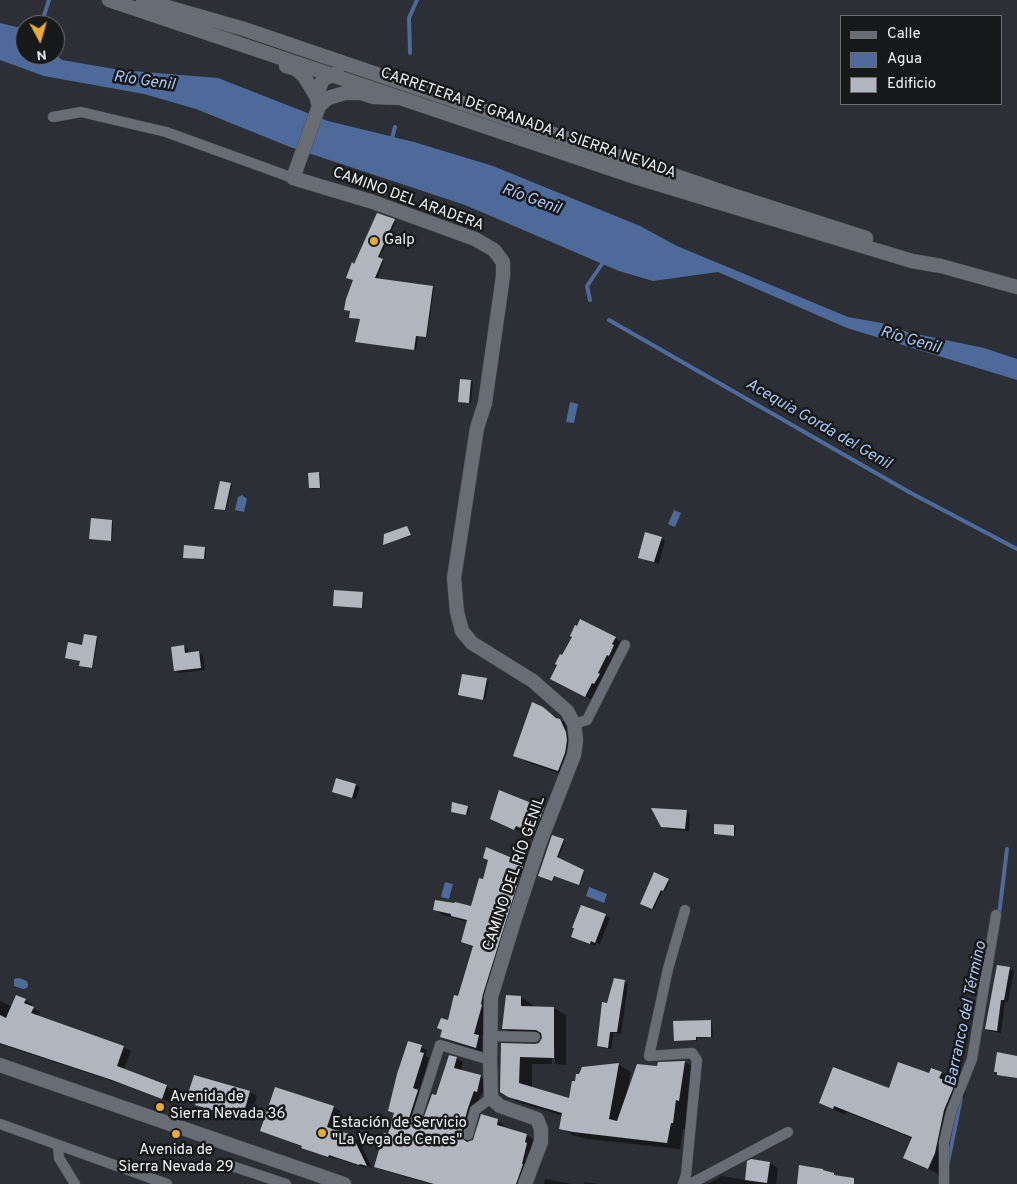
<!DOCTYPE html>
<html>
<head>
<meta charset="utf-8">
<style>
	body { margin:0 }
	#map { position:relative; width:1017px; height:1184px; overflow:hidden; background:#2c3036; font-family:Overpass,sans-serif }
	canvas { display:block }
	.legend { position:absolute; left:840px; top:15px; width:162px; height:90px; box-sizing:border-box; background:#16181a; border:1px solid #6d6f72; margin:0; padding:6px 9px; list-style:none; font-size:15px; color:#eff1f6 }
	.legend li { display:flex; align-items:center; gap:10px; height:25px }
	.legend b { width:25px; border:1px solid #6d6f72 }
	.north { position:absolute; left:15px; top:15px; width:50px; height:50px; box-sizing:border-box; background:#16181a; border:1px solid #6d6f72; border-radius:50%; rotate:174deg; font-size:14px; font-weight:700; line-height:20px; text-align:center; color:#eff1f6 }
	.north::after { content:''; display:block; margin:auto; width:18px; height:22px; background:#e7ac36; clip-path:polygon(50% 0,100% 100%,50% 72%,0 100%) }
</style>
</head>
<body>
<div id="map">
<canvas width="1017" height="1184"></canvas>
<ul class="legend">
<li><b style="height:6px;background:#686c74"></b>Calle</li>
<li><b style="height:14px;background:#4e6a9a"></b>Agua</li>
<li><b style="height:14px;background:#b1b5bd"></b>Edificio</li>
</ul>
<div class="north">N</div>
</div>
<script>
const context = document.querySelector('canvas').getContext('2d');
context.lineJoin = 'round';
function fill(path, color) {
  context.fillStyle = color;
  context.fill(path, 'evenodd');
}
function poly(rows) {
  const path = new Path2D();
  for (const r of rows) {
    path.moveTo(r[0], r[1]);
    for (let i = 2; i < r.length; i += 2) path.lineTo(r[i], r[i + 1]);
  }
  return path;
}
function stroke(path, color, width, dash) {
  context.strokeStyle = color;
  context.lineWidth = width;
  context.lineCap = dash ? 'butt' : 'round';
  context.setLineDash(dash || []);
  context.stroke(path);
}
function label(font, color, halo, rows, align = 'center') {
  context.font = font + ' Overpass,sans-serif';
  context.lineWidth = 5;
  context.setLineDash([]);
  context.textBaseline = 'middle';
  context.strokeStyle = halo;
  context.fillStyle = color;
  for (const [text, x, y, turn = 0] of rows) {
    context.save();
    context.translate(x, y);
    context.rotate((+turn || 0) * Math.PI / 180);
    context.textAlign = isNaN(turn) ? turn : align;
    if (halo) context.strokeText(text, 0, 0);
    context.fillText(text, 0, 0);
    context.restore();
  }
}
const water = poly([
	[0,23,25,29,25,55,55,54,62,60,120,70,218,78,328,121,414,142,493,166,640,226,677,246,848,317,887,324,907,332,984,348,1017,359,1017,380,847,328,718,272,653,281,619,271,465,205,290,147,196,109,144,94,44,76,0,60],
	[570,402,578,404,574,423,566,422],
	[242,495,247,499,244,512,235,510,238,497],
	[674,510,681,513,675,527,668,524],
	[445,882,453,884,449,899,441,897],
	[589,887,607,894,604,903,586,896],
	[19,978,27,981,28,985,27,988,23,989,14,986,14,979]
]);
const shadow = poly([
	[377,214,396,221,379,259,384,261,377,279,434,288,427,337,418,336,416,350,359,342,361,319,352,318,355,265],
	[461,380,473,382,471,403,460,402],
	[319,473,320,474,321,488,312,489,311,488],
	[230,484,232,485,226,510,217,509,215,509],
	[112,521,113,522,112,541,92,539],
	[407,527,412,536,384,544],
	[661,538,665,541,659,564,639,557],
	[205,548,206,549,206,559,184,557],
	[362,593,364,594,363,608,334,606],
	[96,637,98,638,93,668,82,666],
	[615,638,624,644,595,701,561,684],
	[184,647,188,649,189,654,198,653,203,655,205,670,179,673,175,670],
	[463,675,489,681,485,700,459,695],
	[542,708,574,728,581,749,579,761,573,778,529,763,515,755],
	[356,785,360,787,356,799,338,794],
	[453,804,469,808,468,815,454,812],
	[543,809,547,812,538,836,520,827,518,831,495,821],
	[686,811,690,814,689,831,667,829,662,826],
	[715,825,734,826,736,827,735,836,717,835,715,834],
	[553,836,565,841,558,859,585,872,580,885,555,876,553,881,541,877],
	[523,864,532,869,482,1038,487,1041,484,1052,450,1041,441,1036,459,998,474,948,462,942,468,922,443,915,435,910,472,908,484,881],
	[655,874,670,881,665,891,663,890,654,909,642,904],
	[581,907,610,918,600,944,596,943,595,946,572,937],
	[1009,968,1014,971,1008,1002,1005,1002,1001,1033,990,1031,986,1028],
	[624,981,628,984,621,1034,614,1033,611,1049,602,1048,599,1046,608,1004],
	[521,997,533,1005,533,1007,554,1008,566,1015,566,1065,555,1064,555,1048,552,1048,552,1064,532,1064,532,1088,570,1100,618,1064,631,1072,627,1092,629,1092,658,1068,659,1064,685,1062,697,1070,685,1129,683,1129,680,1149,587,1139,573,1135,561,1128,563,1116,518,1102,505,1095,502,1044,536,1045,542,1042,543,1037,516,1036,504,1029],
	[25,1000,32,1004,31,1007,40,1012,38,1017,123,1047,131,1051,124,1070,174,1090,170,1102,121,1084,0,1044,0,1001,13,1007],
	[711,1021,712,1022,713,1037,697,1038,697,1041,675,1040],
	[421,1047,427,1050,426,1056,429,1058,419,1092,424,1095,415,1122,417,1128,423,1123,456,1058,463,1062,461,1071,480,1076,487,1080,483,1094,481,1094,474,1112,467,1137,469,1143,497,1121,503,1124,503,1128,527,1135,533,1139,531,1146,533,1148,523,1184,431,1184,382,1170,376,1167,388,1136,395,1114,389,1111],
	[941,1073,953,1080,951,1084,966,1092,956,1117,947,1159,940,1175,905,1157,912,1138,846,1112,845,1115,820,1103,889,1090,930,1075],
	[195,1076,250,1092,257,1096,251,1115,244,1113,242,1120,203,1108,196,1104,198,1097,190,1093],
	[333,1107,340,1111,334,1130,359,1140,372,1168,366,1166,366,1168,335,1158,335,1159,309,1151,303,1147,262,1131],
	[770,1163,778,1168,776,1184,707,1184,722,1176,746,1180],
	[545,1179,572,1184,544,1184],
	[585,1182,598,1184,584,1184]
]);
const stream = poly([
	[41,25,49,0],
	[410,53,409,18,417,0],
	[391,142,395,127],
	[590,300,587,286,604,261],
	[609,320,909,492,1017,549],
	[999,915,1007,849],
	[948,1162,961,1098]
]);
const building = poly([
	[377,213,395,219,378,257,383,259,375,278,433,286,426,337,416,336,414,350,355,342,360,319,349,318,350,311,344,310,346,299,353,280,346,278,352,262,354,264],
	[460,379,471,380,469,403,458,402],
	[319,472,320,488,309,488,308,473],
	[220,481,231,483,225,510,214,509],
	[91,518,112,520,111,541,89,539],
	[407,526,411,535,383,545,384,534],
	[645,532,662,537,654,562,638,558],
	[184,545,205,547,204,559,183,558],
	[334,590,363,592,362,608,333,606],
	[580,619,616,637,612,644,614,645,609,656,607,655,598,673,600,674,594,684,592,683,585,697,550,679,557,665,555,664,560,654,562,655,572,637,570,636,575,625,577,626],
	[84,634,97,636,92,668,79,666,80,661,65,658,68,642,82,645],
	[184,645,185,653,199,651,201,668,174,671,171,647],
	[462,674,487,678,483,700,458,695],
	[532,702,543,707,556,718,560,719,566,732,567,740,565,753,558,771,513,756],
	[336,778,356,784,352,798,332,792],
	[499,790,544,808,534,834,516,826,514,830,490,819],
	[452,802,468,806,466,815,451,812],
	[651,808,687,810,685,829,661,827],
	[714,824,734,825,734,836,714,834],
	[552,835,564,839,557,857,584,870,579,885,554,876,552,881,538,876],
	[486,847,524,863,483,994,481,1004,482,1005,474,1034,479,1035,476,1048,440,1037,442,1030,437,1028,441,1018,448,1020,454,995,458,996,473,946,461,942,467,920,451,916,451,914,433,910,435,900,454,903,455,902,471,906,479,878,483,879,488,860,483,858],
	[654,872,669,879,663,891,661,890,652,909,640,904],
	[581,905,606,914,595,943,591,941,590,944,571,937,574,928,572,928],
	[997,965,1010,967,1004,1000,1001,1000,997,1031,985,1029],
	[614,978,625,980,617,1032,610,1032,608,1048,597,1046,602,1002,607,1003],
	[16,995,26,999,24,1003,34,1007,31,1013,124,1046,117,1066,167,1085,162,1099,112,1080,0,1043,0,1015,6,1018],
	[506,995,521,996,521,1006,554,1007,554,1058,520,1057,519,1083,569,1098,572,1081,575,1081,576,1074,579,1074,582,1067,619,1063,609,1119,617,1121,637,1064,657,1066,658,1062,685,1061,679,1101,676,1100,673,1123,671,1123,667,1143,573,1132,559,1129,562,1113,508,1097,500,1092,501,1043,535,1044,539,1043,542,1038,541,1033,536,1030,502,1029],
	[711,1020,711,1037,696,1037,696,1040,674,1041,673,1021],
	[408,1041,422,1045,420,1052,424,1053,413,1088,418,1090,409,1118,411,1124,417,1127,421,1125,432,1094,436,1095,449,1055,457,1057,454,1068,481,1075,477,1092,474,1091,468,1108,461,1133,463,1139,467,1142,473,1140,481,1114,498,1119,497,1125,527,1134,525,1142,527,1143,522,1164,523,1164,516,1184,434,1184,374,1167,384,1133,388,1134,394,1113,388,1111,397,1074],
	[997,1052,1017,1056,1017,1078,997,1075,997,1072,994,1072],
	[898,1062,929,1073,931,1068,942,1072,939,1078,955,1084,944,1110,935,1153,928,1169,903,1158,912,1137,834,1106,833,1109,819,1103,833,1067,889,1088],
	[194,1075,250,1091,244,1112,237,1110,235,1117,195,1105,197,1096,188,1094],
	[275,1087,334,1106,327,1127,352,1135,367,1166,360,1164,359,1165,329,1155,328,1157,301,1148,302,1146,260,1131],
	[751,1159,770,1162,767,1183,745,1180,747,1161],
	[799,1165,823,1169,823,1170,834,1173,834,1175,854,1178,854,1184,797,1184]
]);
const street = poly([
	[53,117,81,112,166,132,293,178],
	[574,724,587,720,625,645],
	[491,1036,535,1037],
	[416,1120,440,1045,490,1060],
	[0,1124,167,1184],
	[468,1135,475,1110,491,1098],
	[58,1145,59,1158,75,1184],
	[232,1166,286,1184],
	[683,1184,686,1175,697,1060,692,1053,649,1056,668,969,685,910],
	[690,1184,788,1132],
	[944,1184,944,1142,951,1112,972,1059,996,915]
]);
const secondary = poly([
	[109,0,635,177,912,261,941,266,1017,287],
	[143,0,244,29,732,195,866,238],
	[286,66,296,69,304,76,316,96,318,103],
	[316,96,323,79,337,73],
	[401,98,374,97,361,93,345,93,328,98,319,106,293,178,373,202,475,239,494,250,503,262,503,276,485,403,477,428,454,578,457,612,462,631,472,643,533,681,567,711,574,724,576,740,574,755,540,842,515,918,491,997,490,1060,491,1098,500,1106,537,1119,541,1129,541,1142,525,1184],
	[0,1065,344,1184]
]);
const markers = [
	[374,241,5,"#e7ac36"],
	[160,1107,5,"#e7ac36"],
	[322,1133,5,"#e7ac36"],
	[176,1134,5,"#e7ac36"]
];
const streetNames = [
	["CARRETERA DE GRANADA A SIERRA NEVADA",528,124,19],
	["CAMINO DEL ARADERA",408,200,20],
	["CAMINO DEL RÍO GENIL",515,874,-71]
];
const poiNames = [
	["Galp",384,241],
	["Avenida de",170,1098],
	["Sierra Nevada 36",170,1115],
	["Estación de Servicio",332,1124],
	["\"La Vega de Cenes\"",332,1141],
	["Avenida de",176,1151,"center"],
	["Sierra Nevada 29",176,1168,"center"]
];
const waterNames = [
	["Río Genil",144,82,8],
	["Río Genil",531,200,20],
	["Río Genil",910,341,16],
	["Acequia Gorda del Genil",818,425,30],
	["Barranco del Término",967,1014,-78]
];
fill(water, '#4e6a9a');
fill(shadow, '#0007');
stroke(stream, '#4e6a9a', 4);
fill(building, '#b1b5bd');
stroke(street, '#494c51', 11);
stroke(secondary, '#494c51', 15);
stroke(street, '#686c74', 10);
stroke(secondary, '#686c74', 14);
for (const [x, y, r, color] of markers) {
  const dot = new Path2D();
  dot.arc(x, y, r, 0, 2 * Math.PI);
  context.fillStyle = color;
  context.fill(dot);
  stroke(dot, '#16181a', 2);
}
label('15px', '#eff1f6', '#16181a', streetNames);
label('15px', '#eff1f6', '#16181a', poiNames, 'left');
label('italic 16px', '#abc5f1', '#16181a', waterNames);
</script>
</body>
</html>
